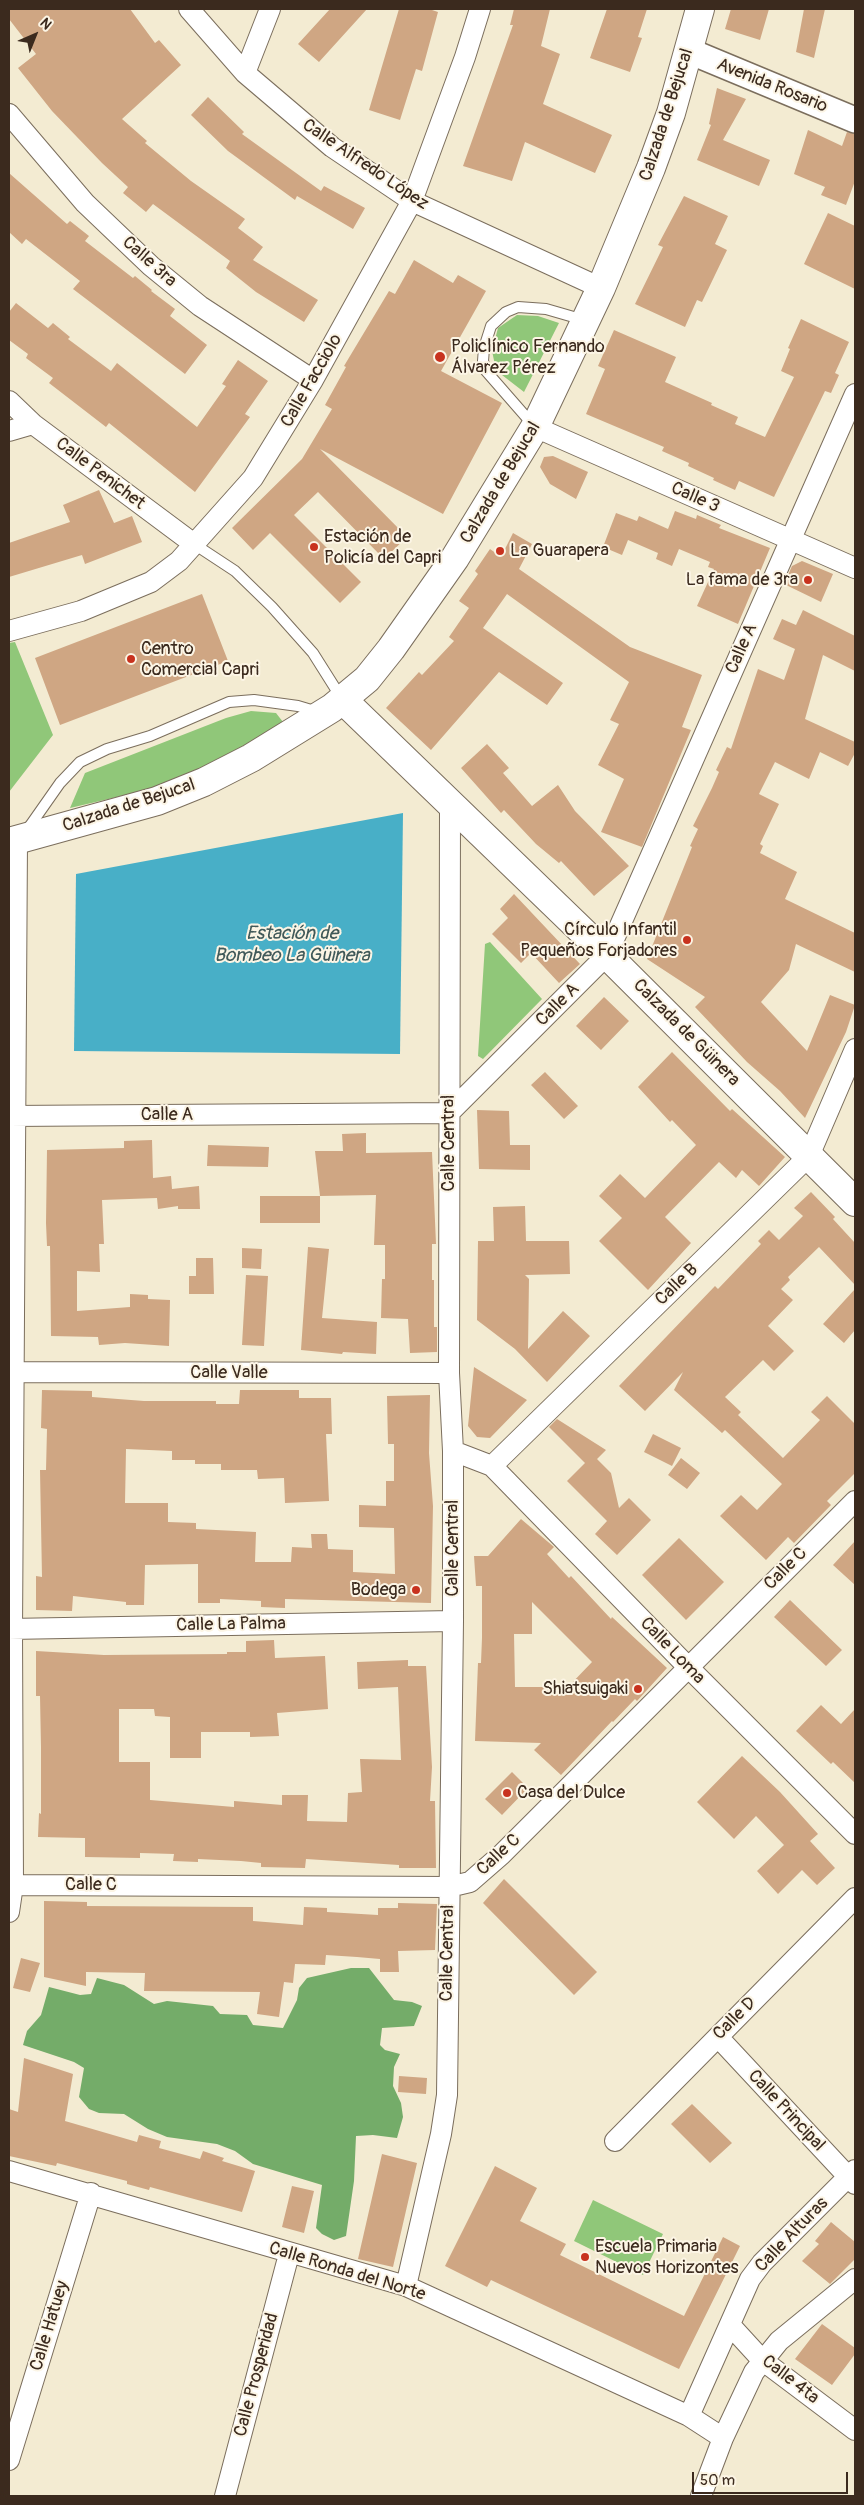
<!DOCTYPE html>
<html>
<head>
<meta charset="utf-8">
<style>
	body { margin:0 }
	#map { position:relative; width:864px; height:2505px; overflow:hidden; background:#f3ebd2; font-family:Pangolin,sans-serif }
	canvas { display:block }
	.frame { position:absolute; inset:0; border:10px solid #3b2a1e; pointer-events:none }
	.north { position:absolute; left:10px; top:10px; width:50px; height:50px; -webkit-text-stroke:4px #fcf5e5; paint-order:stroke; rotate:44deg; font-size:14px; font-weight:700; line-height:20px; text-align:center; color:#3b2a1e }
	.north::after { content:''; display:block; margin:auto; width:18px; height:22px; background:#3b2a1e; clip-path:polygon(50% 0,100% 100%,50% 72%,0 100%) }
	.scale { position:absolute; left:692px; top:2472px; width:156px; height:22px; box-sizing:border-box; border:2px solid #3b2a1e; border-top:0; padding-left:6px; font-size:15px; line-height:18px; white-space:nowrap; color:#3b2a1e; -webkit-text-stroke:4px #fcf5e5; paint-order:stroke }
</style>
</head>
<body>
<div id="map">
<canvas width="864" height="2505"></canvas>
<div class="frame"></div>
<div class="north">N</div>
<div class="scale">50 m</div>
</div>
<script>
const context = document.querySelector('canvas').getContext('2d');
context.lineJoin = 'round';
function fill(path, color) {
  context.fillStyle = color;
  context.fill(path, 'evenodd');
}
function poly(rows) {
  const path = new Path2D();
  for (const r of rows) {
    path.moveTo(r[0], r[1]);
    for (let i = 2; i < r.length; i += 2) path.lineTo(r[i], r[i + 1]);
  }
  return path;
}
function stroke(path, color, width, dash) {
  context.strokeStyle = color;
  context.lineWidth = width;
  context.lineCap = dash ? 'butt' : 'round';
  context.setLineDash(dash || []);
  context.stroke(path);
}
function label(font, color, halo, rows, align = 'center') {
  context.font = font + ' Pangolin,sans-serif';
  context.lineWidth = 4;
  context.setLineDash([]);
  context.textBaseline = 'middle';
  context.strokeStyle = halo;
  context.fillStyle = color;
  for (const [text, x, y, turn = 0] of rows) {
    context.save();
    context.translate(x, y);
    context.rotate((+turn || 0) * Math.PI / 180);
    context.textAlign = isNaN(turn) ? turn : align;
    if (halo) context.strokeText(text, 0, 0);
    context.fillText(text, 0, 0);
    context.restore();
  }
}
const green = poly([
	[517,315,538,316,559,323,524,392,502,375,495,365,492,351,498,328],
	[15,642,53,735,9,792,9,643],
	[251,711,276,713,283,722,268,736,189,777,147,790,70,808,85,773,226,718],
	[490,942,542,999,483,1059,478,1056,485,944],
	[593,2200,663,2234,643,2275,574,2241]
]);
const forest = poly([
	[351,1968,369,1968,394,2000,412,2002,422,2006,414,2026,382,2028,380,2045,385,2050,400,2054,394,2067,393,2086,401,2103,403,2117,397,2138,373,2135,356,2136,354,2181,346,2236,334,2240,322,2234,316,2228,322,2185,253,2164,235,2151,217,2144,167,2137,148,2129,124,2114,99,2113,89,2109,79,2097,84,2068,74,2062,23,2045,27,2031,41,2015,49,1987,80,1995,91,1994,97,1978,124,1985,154,2004,167,2001,213,2006,220,2014,247,2015,253,2025,283,2028,297,2000,299,1988,307,1978]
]);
const water = poly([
	[403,813,400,1054,74,1051,76,874]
]);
const building = poly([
	[9,9,130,9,155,43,159,40,181,65,122,119,147,141,145,143,191,181,245,219,238,228,263,247,253,260,318,300,304,322,256,292,226,268,230,261,153,204,146,212,123,193,128,187,102,163,52,111,18,68,36,54,9,19],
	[330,9,367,9,319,62,298,44],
	[399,9,429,9,438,12,422,71,416,69,400,120,369,110],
	[514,9,550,9,541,46,560,54,543,104,612,135,595,173,525,142,512,181,463,166,513,25,510,25],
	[607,9,647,9,638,37,642,38,630,72,590,58],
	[731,9,769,9,760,40,725,29],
	[804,9,825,9,814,58,796,52],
	[717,88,746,99,723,140,770,160,759,186,697,160,711,125,709,124],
	[208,97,244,132,242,134,321,191,324,186,365,208,353,229,297,196,295,200,228,151,191,115],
	[808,130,842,146,847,132,855,134,855,181,846,205,821,195,825,187,794,174],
	[9,173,67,224,70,221,89,236,85,241,133,278,135,276,152,290,151,291,175,309,170,316,207,345,185,374,73,289,80,281,26,239,22,244,9,232],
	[684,196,728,216,715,244,727,250,702,302,697,300,685,327,635,304,663,247,658,245],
	[828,213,855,226,855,289,804,264],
	[414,260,453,283,458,275,486,291,441,371,502,403,443,514,320,449,407,537,384,559,318,492,294,515,361,582,340,603,270,533,253,550,232,528,302,459,332,409,325,405,346,367,344,366,389,291,395,294],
	[16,303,48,328,53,323,70,337,68,339,111,371,117,363,197,427,226,386,222,384,238,360,268,381,245,414,250,417,195,492,109,423,106,427,49,383,53,378,26,358,28,354,9,340,9,312],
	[801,319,849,342,835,373,839,375,831,393,825,391,774,497,739,481,735,490,713,480,714,478,688,466,689,463,662,451,664,447,586,414,605,369,598,366,614,330,676,357,665,382,712,403,711,405,738,417,735,424,765,437,794,377,781,371,790,349,788,348],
	[553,456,588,472,576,499,550,484,540,467,544,457],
	[99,490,114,523,132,516,142,542,85,564,82,555,9,577,9,543,70,522,63,505],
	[675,511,696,519,697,515,721,525,719,528,770,548,738,624,697,606,714,569,708,567,710,562,679,549,672,566,656,559,658,553,628,540,622,555,603,547,616,513,637,521,639,516,668,529],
	[513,533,532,544,519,569,630,647,702,675,682,727,691,730,642,847,601,832,624,779,598,765,619,724,610,720,629,682,507,594,483,628,563,683,547,705,499,672,431,750,386,708,419,672,422,675,454,641,449,637,469,608,459,601,478,574,475,571,490,549,501,557],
	[802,561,833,574,821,602,784,584,792,566],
	[202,594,228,661,60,725,35,658],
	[803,610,855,636,855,671,823,655,805,719,855,742,855,753,848,766,820,752,809,779,775,762,759,794,779,804,760,844,763,846,760,853,797,872,785,899,855,933,855,972,796,944,789,970,761,1002,807,1051,830,995,855,1005,846,1032,805,1118,780,1091,747,1062,695,1007,705,997,647,959,692,847,690,846,698,829,693,826,712,788,719,772,716,770,727,747,731,749,758,669,784,680,795,649,773,639,782,619,796,625],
	[487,744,509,768,503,773,532,806,558,785,575,811,629,866,594,896,561,861,559,863,536,844,504,810,501,813,461,768],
	[514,894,580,964,559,983,531,953,521,963,492,934,508,918,500,909],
	[604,997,629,1021,601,1050,576,1026],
	[672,1052,730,1111,732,1109,785,1157,759,1186,742,1170,736,1178,719,1162,665,1217,691,1243,648,1290,599,1241,622,1218,599,1196,620,1174,645,1198,696,1145,672,1120,670,1122,638,1087],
	[545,1072,578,1106,564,1119,531,1085],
	[477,1110,509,1111,510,1145,530,1145,530,1170,479,1169],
	[366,1133,366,1153,432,1152,436,1244,432,1244,432,1280,434,1280,434,1327,437,1327,437,1352,410,1353,408,1319,381,1318,382,1279,385,1279,385,1245,374,1245,376,1195,320,1196,315,1151,343,1151,342,1134],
	[152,1140,153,1178,171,1176,172,1189,199,1186,200,1209,178,1209,178,1206,158,1209,157,1198,102,1200,104,1244,99,1244,100,1272,77,1271,77,1311,130,1307,130,1294,148,1295,148,1299,170,1300,169,1346,125,1343,99,1345,98,1337,51,1336,50,1246,47,1246,46,1223,47,1150,124,1148,124,1141],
	[208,1145,269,1147,268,1167,207,1166],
	[811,1192,835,1217,833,1219,855,1243,855,1285,819,1247,788,1277,790,1280,781,1289,793,1300,768,1326,794,1351,774,1371,763,1360,725,1397,741,1412,738,1415,783,1458,820,1420,811,1412,827,1396,855,1424,855,1473,827,1501,831,1505,794,1543,788,1537,766,1560,720,1516,741,1495,757,1510,782,1484,725,1430,722,1433,674,1390,683,1372,645,1411,619,1386,715,1286,718,1289,761,1244,758,1241,769,1230,779,1240,803,1216,794,1208],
	[260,1196,320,1196,320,1223,260,1223],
	[525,1206,526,1241,569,1241,570,1274,525,1275,529,1279,528,1349,563,1311,590,1336,547,1382,515,1349,477,1320,478,1241,494,1241,493,1207],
	[308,1247,329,1249,322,1318,377,1322,376,1354,343,1352,342,1354,301,1350],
	[242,1248,262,1249,261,1269,242,1268],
	[196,1258,213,1258,214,1294,189,1294,189,1276,196,1276],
	[246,1275,268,1276,264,1346,242,1345],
	[855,1289,855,1330,844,1343,823,1324],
	[474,1367,527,1400,490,1438,477,1437,468,1426],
	[42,1390,92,1391,92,1397,144,1401,216,1401,216,1404,239,1404,240,1390,299,1390,299,1398,331,1398,332,1434,326,1434,329,1501,285,1503,284,1478,258,1479,257,1470,221,1470,221,1464,195,1464,195,1460,172,1460,172,1451,126,1449,125,1503,168,1503,168,1522,196,1523,196,1529,256,1532,255,1562,291,1562,292,1547,312,1548,311,1534,327,1534,328,1549,353,1550,353,1572,395,1574,394,1528,359,1527,359,1505,386,1506,386,1481,394,1481,394,1444,388,1444,387,1396,430,1395,429,1453,433,1506,431,1603,285,1599,285,1608,261,1607,261,1601,220,1599,220,1603,198,1603,198,1564,145,1565,144,1605,126,1605,126,1602,73,1596,72,1611,36,1610,36,1576,42,1577,40,1470,46,1470,47,1429,41,1428],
	[557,1419,606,1450,597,1459,611,1473,619,1508,629,1498,651,1520,617,1555,595,1534,607,1521,567,1481,585,1463,549,1427],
	[653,1434,681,1448,672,1466,644,1452],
	[681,1458,700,1473,687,1489,668,1475],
	[521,1519,554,1547,547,1554,569,1578,571,1576,611,1619,612,1617,667,1668,637,1701,635,1699,613,1722,612,1721,561,1775,534,1750,541,1743,475,1741,478,1663,481,1663,482,1638,482,1586,476,1586,474,1556,488,1556],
	[532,1602,592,1662,568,1687,515,1687,514,1634,532,1634],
	[679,1538,724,1582,686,1620,642,1575],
	[855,1541,855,1585,833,1565],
	[790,1600,842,1650,826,1666,774,1617],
	[274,1640,275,1658,325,1656,328,1709,277,1713,279,1736,250,1737,250,1732,201,1732,201,1758,170,1758,170,1717,155,1716,154,1709,119,1709,119,1762,150,1762,150,1800,234,1807,234,1801,282,1805,282,1795,308,1795,307,1821,347,1822,348,1793,362,1792,360,1759,401,1760,398,1687,358,1689,357,1662,408,1660,408,1666,426,1666,432,1767,430,1801,435,1801,436,1868,399,1868,399,1865,306,1859,305,1868,261,1867,261,1863,241,1861,198,1859,198,1862,173,1861,174,1854,140,1853,140,1858,85,1857,85,1838,38,1837,39,1813,41,1814,41,1747,40,1696,36,1696,36,1651,104,1655,227,1654,227,1652,246,1652,246,1641],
	[821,1705,841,1724,855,1709,855,1783,833,1762,831,1764,796,1731],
	[742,1756,780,1792,818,1834,810,1841,835,1868,817,1885,802,1870,778,1894,757,1871,784,1845,756,1816,734,1839,697,1802],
	[512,1772,528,1788,502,1815,485,1799],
	[504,1879,597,1972,574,1995,483,1903],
	[44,1901,87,1902,87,1906,253,1907,253,1921,303,1925,304,1907,327,1908,327,1912,378,1915,378,1908,398,1908,398,1903,437,1904,435,1950,398,1951,399,1972,380,1972,380,1959,357,1957,326,1955,325,1965,295,1964,293,1983,284,1982,279,2017,257,2014,260,1992,144,1991,145,1973,86,1972,86,1986,44,1977],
	[21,1958,40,1963,30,1992,13,1988],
	[24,2058,73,2074,65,2121,137,2142,139,2135,161,2141,159,2148,200,2159,203,2151,224,2158,222,2161,255,2171,242,2212,150,2187,149,2190,127,2184,127,2181,57,2163,56,2166,9,2156,9,2109,18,2112],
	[399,2076,427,2078,426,2094,398,2092],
	[692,2104,732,2143,710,2163,671,2124],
	[382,2154,417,2163,393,2267,358,2259],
	[495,2166,537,2188,520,2221,566,2244,560,2255,684,2316,723,2237,740,2246,679,2369,491,2280,487,2287,445,2266],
	[292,2186,314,2191,304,2233,282,2227],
	[831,2222,855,2242,855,2259,830,2284,802,2261,819,2244,815,2241],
	[822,2324,855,2348,855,2354,832,2385,795,2359]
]);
const service = poly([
	[534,426,486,371,483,361,484,348,491,326,506,312,518,307,546,309,584,320],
	[194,544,235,571,272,607,313,653,342,699],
	[27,830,60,783,80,762,107,749,150,736,229,702,254,700,298,706,318,712]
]);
const minor = poly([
	[189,9,245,73,332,147,412,201,601,288],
	[245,73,270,9],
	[9,114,85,203,151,266,200,306,313,380],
	[9,401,33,424,194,544],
	[535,427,855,568],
	[9,431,33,424],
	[9,631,81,611,151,582,179,561,253,478,313,380,412,201,465,57,480,9],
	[9,1116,449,1113,607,955,855,394],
	[9,1372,449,1373],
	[453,1451,492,1466,809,1156,855,1049],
	[492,1466,688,1667,855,1834],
	[9,1629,453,1621],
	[9,1885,449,1887,470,1882,501,1855,855,1501],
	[9,1912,13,1885,12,1629,17,841],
	[718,2037,855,2184],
	[615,2141,855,1898],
	[9,2171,406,2286,689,2416,723,2438],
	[406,2286,441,2134,447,2095,453,1621,453,1451,449,1373,450,805],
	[730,2325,762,2360,855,2430],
	[689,2416,750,2279,762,2263,855,2170],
	[9,2460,91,2193],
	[225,2496,289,2254],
	[701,2496,723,2438,754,2372,779,2341,855,2279]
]);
const tertiary = poly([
	[689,51,855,120]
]);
const secondary = poly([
	[343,700,607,955,855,1202]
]);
const primary = poly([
	[9,842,157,801,204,782,251,758,332,708,367,679,391,649,455,558,535,427,601,288,651,168,671,113,700,9]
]);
const markers = [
	[440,357,6,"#c8321e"],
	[314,547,5,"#c8321e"],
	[500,551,5,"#c8321e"],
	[808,580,5,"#c8321e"],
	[131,659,5,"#c8321e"],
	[687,940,5,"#c8321e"],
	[416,1590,5,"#c8321e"],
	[638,1689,5,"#c8321e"],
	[507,1793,5,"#c8321e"],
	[585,2257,5,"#c8321e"]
];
const streetNames = [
	["Avenida Rosario",772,86,22],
	["Calzada de Bejucal",667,115,-72],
	["Calle Alfredo López",365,165,34],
	["Calle 3ra",149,262,42],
	["Calle Facciolo",312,381,-60],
	["Calle Penichet",100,474,37],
	["Calzada de Bejucal",501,483,-59],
	["Calle 3",695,498,24],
	["Calle A",742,649,-66],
	["Calzada de Bejucal",129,806,-18],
	["Calle A",558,1005,-45],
	["Calzada de Güinera",686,1033,45],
	["Calle A",167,1115],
	["Calle Central",449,1143,-90],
	["Calle B",677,1285,-44],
	["Calle Valle",229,1373],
	["Calle Central",453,1548,-90],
	["Calle C",786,1569,-45],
	["Calle La Palma",231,1625,-1],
	["Calle Loma",672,1651,46],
	["Calle C",499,1855,-43],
	["Calle C",91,1885],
	["Calle Central",448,1953,-89],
	["Calle D",735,2019,-45],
	["Calle Principal",786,2111,47],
	["Calle Alturas",792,2235,-46],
	["Calle Ronda del Norte",347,2272,17],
	["Calle Hatuey",50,2326,-73],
	["Calle Prosperidad",257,2375,-75],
	["Calle 4ta",790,2380,38]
];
const poiNames = [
	["Policlínico Fernando",451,347],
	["Álvarez Pérez",451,368],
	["Estación de",324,537],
	["Policía del Capri",324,558],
	["La Guarapera",510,551],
	["La fama de 3ra",798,580,"right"],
	["Centro",141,649],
	["Comercial Capri",141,670],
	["Círculo Infantil",677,930,"right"],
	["Pequeños Forjadores",677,951,"right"],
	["Bodega",406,1590,"right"],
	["Shiatsuigaki",628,1689,"right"],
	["Casa del Dulce",517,1793],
	["Escuela Primaria",595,2247],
	["Nuevos Horizontes",595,2268]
];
const waterNames = [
	["Estación de",292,934],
	["Bombeo La Güinera",292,956]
];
fill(green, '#90c779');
fill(forest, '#74ac69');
fill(water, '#48afc7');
fill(building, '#cfa683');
stroke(service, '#7b6e5d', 12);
stroke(minor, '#7b6e5d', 22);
stroke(tertiary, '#7b6e5d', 28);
stroke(secondary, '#7b6e5d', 30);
stroke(primary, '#7b6e5d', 30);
stroke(service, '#fff', 10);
stroke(minor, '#fff', 20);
stroke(tertiary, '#fff', 25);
stroke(secondary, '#fff', 28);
stroke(primary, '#fff', 28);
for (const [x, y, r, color] of markers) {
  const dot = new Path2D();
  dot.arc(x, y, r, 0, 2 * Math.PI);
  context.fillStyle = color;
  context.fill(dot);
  stroke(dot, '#fcf5e5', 2);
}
label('18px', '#3b2a1e', '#fcf5e5', streetNames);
label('18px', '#3b2a1e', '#fcf5e5', poiNames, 'left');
label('italic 19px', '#405959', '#fcf5e5', waterNames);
</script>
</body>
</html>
